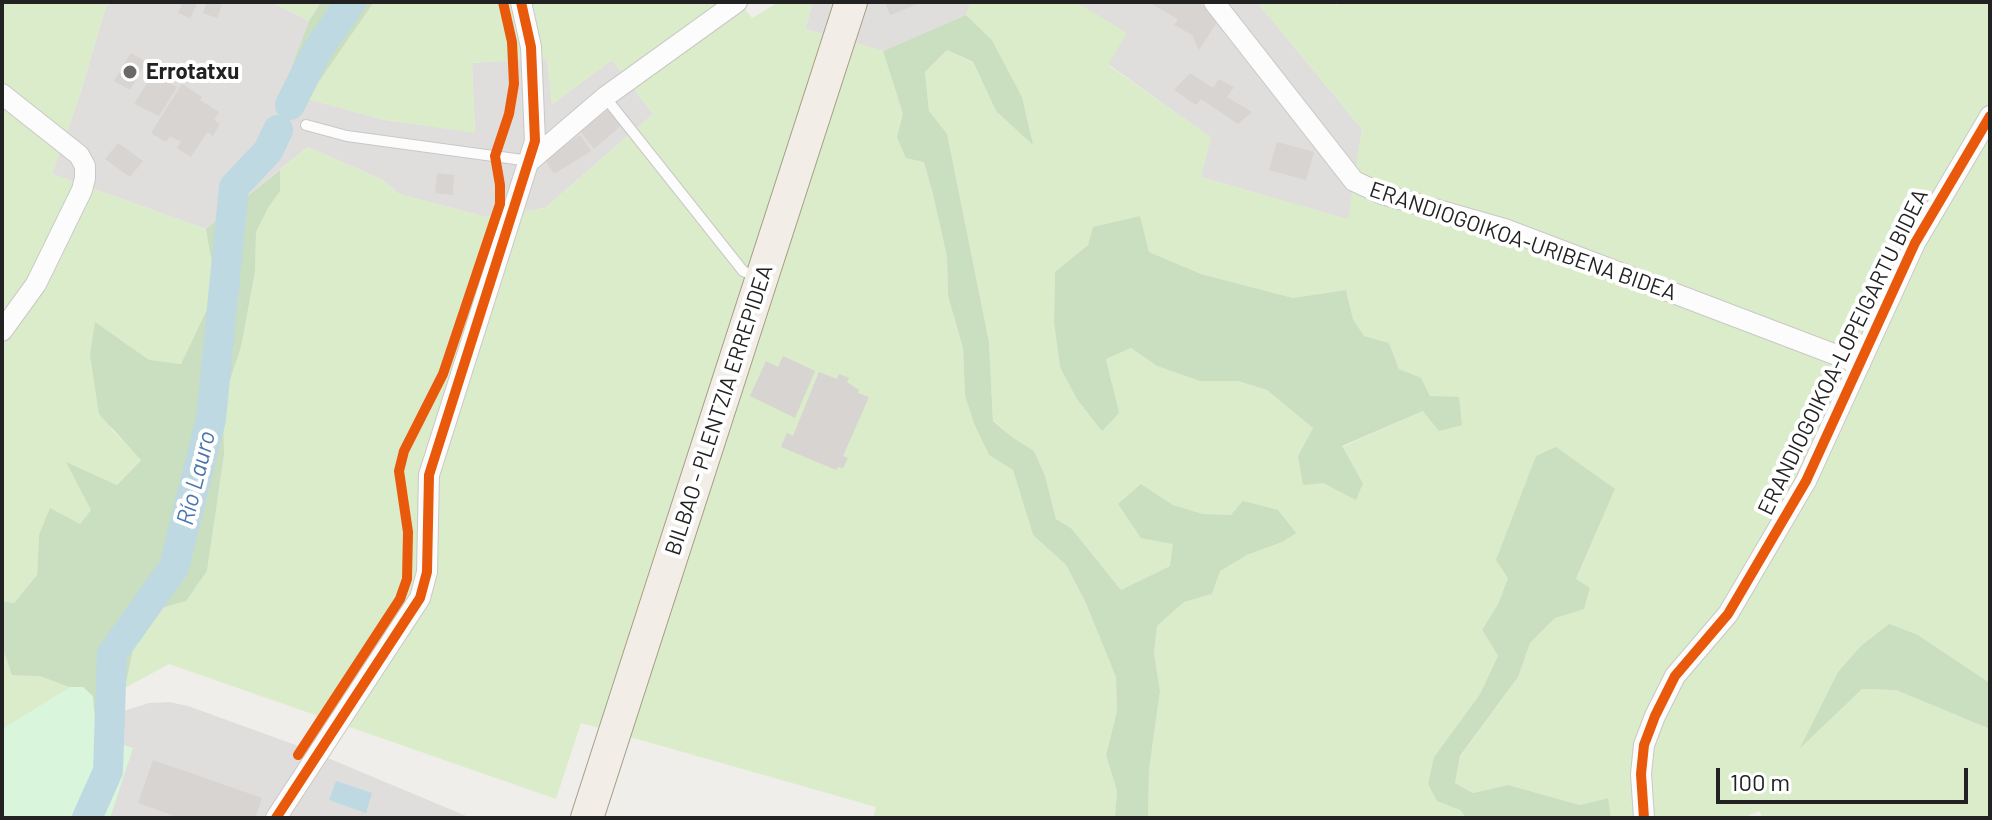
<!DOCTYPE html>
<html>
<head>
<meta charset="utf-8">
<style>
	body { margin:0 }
	#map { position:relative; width:1992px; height:820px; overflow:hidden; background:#f0eeea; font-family:Barlow,sans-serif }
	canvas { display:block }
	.frame { position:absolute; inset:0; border:4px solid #222; pointer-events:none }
	.scale { position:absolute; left:1716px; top:768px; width:252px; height:36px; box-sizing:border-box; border:4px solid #222; border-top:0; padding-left:10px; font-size:24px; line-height:28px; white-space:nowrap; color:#222; -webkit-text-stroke:6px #fff; paint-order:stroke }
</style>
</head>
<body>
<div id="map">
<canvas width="1992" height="820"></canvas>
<div class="frame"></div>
<div class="scale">100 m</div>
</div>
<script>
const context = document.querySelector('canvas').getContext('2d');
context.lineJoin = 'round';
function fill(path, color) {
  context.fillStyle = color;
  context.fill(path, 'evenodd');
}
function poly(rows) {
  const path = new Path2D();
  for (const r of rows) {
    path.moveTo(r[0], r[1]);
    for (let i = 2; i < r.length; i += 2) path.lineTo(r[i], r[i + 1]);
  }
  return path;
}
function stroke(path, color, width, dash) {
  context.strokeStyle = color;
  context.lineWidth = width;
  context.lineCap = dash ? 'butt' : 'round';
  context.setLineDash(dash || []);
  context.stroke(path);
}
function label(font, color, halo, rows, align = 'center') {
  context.font = font + ' Barlow,sans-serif';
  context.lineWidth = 8;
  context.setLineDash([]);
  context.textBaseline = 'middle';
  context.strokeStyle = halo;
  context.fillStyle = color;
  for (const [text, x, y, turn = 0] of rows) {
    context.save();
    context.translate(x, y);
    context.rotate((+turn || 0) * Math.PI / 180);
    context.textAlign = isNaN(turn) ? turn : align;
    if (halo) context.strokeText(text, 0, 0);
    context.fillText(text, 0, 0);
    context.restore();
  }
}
const residential = poly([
	[112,2,272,2,309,21,282,92,385,120,475,132,472,63,547,58,552,104,612,60,653,114,545,208,486,217,399,194,383,180,308,147,206,229,52,174,80,94,106,6],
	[813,2,971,2,966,15,883,51,805,29],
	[1076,2,1257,2,1362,129,1349,220,1201,177,1210,137,1108,64],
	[2,640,114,714,149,703,169,702,188,706,304,748,471,818,2,818]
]);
const grass = poly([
	[2,2,112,2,106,6,80,94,52,174,206,229,212,265,208,307,181,364,149,361,120,339,111,429,141,459,117,485,68,463,91,510,80,524,51,509,39,535,37,575,14,603,2,601],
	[272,2,321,2,309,21],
	[374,2,739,2,752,18,779,2,813,2,805,29,883,51,903,114,924,162,933,194,947,257,948,296,963,348,965,395,989,455,1013,470,1033,535,1066,565,1085,601,1116,677,1117,711,1106,755,1117,791,1115,818,873,818,876,807,581,723,556,799,169,664,125,688,137,631,162,608,186,601,207,571,224,455,223,401,241,347,255,272,256,232,268,208,280,191,280,170,308,147,383,180,399,194,486,217,545,208,653,114,612,60,552,104,547,59,472,63,475,133,385,120,307,99],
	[971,2,1076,2,1127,33,1108,65,1211,137,1201,177,1348,219,1362,129,1257,2,1328,2,1337,5,1341,2,1990,2,1990,683,1918,635,1801,745,1862,689,1896,690,1990,729,1990,818,1763,818,1759,811,1743,818,1611,818,1607,798,1580,805,1508,785,1473,793,1455,783,1460,757,1518,677,1530,643,1555,618,1584,608,1590,588,1576,580,1615,489,1508,578,1498,604,1482,630,1498,656,1480,694,1434,757,1428,784,1437,800,1460,810,1466,818,1148,818,1149,770,1160,691,1154,653,1157,626,1184,602,1212,594,1219,571,1247,555,1282,542,1231,515,1203,514,1173,505,1141,484,1174,544,1170,566,1121,590,1071,528,1056,519,1045,476,1034,451,1012,437,993,420,989,342,947,135,929,111,925,72,947,50,973,63,996,111,1032,143,1022,97,992,40,966,15],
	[1140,216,1149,252,1201,274,1293,298,1346,290,1353,319,1364,336,1389,343,1399,369,1420,378,1430,396,1423,411,1342,447,1363,482,1356,499,1323,483,1298,456,1313,428,1267,390,1238,381,1200,381,1157,366,1131,348,1106,359,1112,382,1060,367,1054,323,1055,272,1088,245,1123,221],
	[2,645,12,675,40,676,70,687,2,729]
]);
const forest = poly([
	[321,2,374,2,307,99,282,92,309,21],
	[966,15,992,40,1022,97,1033,145,996,111,973,62,947,50,925,72,929,111,947,134,989,342,993,421,1012,437,1034,451,1045,476,1056,519,1071,528,1121,590,1170,566,1173,544,1141,538,1118,504,1141,484,1173,505,1203,514,1231,515,1243,501,1278,510,1296,533,1282,542,1247,555,1220,571,1212,594,1184,602,1157,626,1154,653,1160,691,1149,770,1148,818,1115,818,1117,791,1106,755,1117,711,1116,677,1085,601,1066,565,1033,535,1013,470,989,455,974,423,965,395,963,348,948,296,947,257,933,194,924,162,906,158,897,137,903,114,883,51],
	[280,170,280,191,268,208,256,232,255,272,241,347,223,401,224,455,207,571,186,601,162,608,137,631,125,688,106,699,96,736,95,712,83,687,70,687,40,676,12,675,2,645,2,601,14,603,37,575,39,535,50,508,80,524,91,510,66,462,117,485,141,460,99,414,90,355,95,322,149,360,181,364,208,307,212,265,206,229],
	[1140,216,1149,252,1201,274,1293,298,1346,290,1353,319,1364,336,1389,343,1399,369,1421,378,1430,396,1459,397,1462,425,1439,431,1423,411,1342,446,1363,483,1356,500,1323,483,1303,485,1298,456,1313,428,1267,390,1238,381,1200,381,1157,366,1131,348,1106,359,1119,413,1102,431,1077,399,1060,367,1054,323,1055,272,1088,245,1093,227],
	[1556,447,1615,489,1576,579,1590,588,1584,609,1555,618,1530,643,1518,677,1460,756,1455,783,1473,793,1508,785,1580,805,1608,798,1611,818,1466,818,1460,810,1437,801,1428,784,1434,757,1480,694,1498,656,1482,630,1498,604,1508,578,1496,560,1536,456],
	[1889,624,1918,635,1990,683,1990,729,1896,690,1862,689,1800,748,1838,672,1861,646]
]);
const park = poly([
	[70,687,83,687,93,696,96,736,133,748,110,818,2,818,2,729]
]);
const water = poly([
	[336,781,372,793,366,813,329,800]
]);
const river = poly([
	[290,105,317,51,351,2],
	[87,818,108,771,112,654,174,567,211,419,234,187,268,151,278,130]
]);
const building = poly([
	[183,2,198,2,190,18,178,13],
	[207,2,222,5,217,18,203,13],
	[885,2,923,2,890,15],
	[1148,2,1198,2,1219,19,1199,50,1192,35,1174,25,1178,19],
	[131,53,146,62,130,90,114,81],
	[1190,73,1213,88,1219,79,1234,87,1227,97,1252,112,1238,124,1201,99,1196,105,1174,90],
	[153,74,177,87,159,116,134,104],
	[182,84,202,97,200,100,219,112,214,120,220,124,213,136,207,132,191,157,177,148,181,142,170,136,166,142,151,133],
	[608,110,621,126,594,149,580,131],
	[580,135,591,151,554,174,545,160],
	[1277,142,1314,152,1306,180,1269,170],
	[118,143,143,161,130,177,105,159],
	[437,173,454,175,453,195,435,193],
	[783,356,815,371,795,418,750,396,766,361,778,367],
	[819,372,837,379,839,374,849,378,847,382,859,390,858,393,869,397,843,456,848,458,843,468,838,467,836,470,781,447,787,433,793,436],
	[153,760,262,798,255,818,180,818,138,803]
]);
const service = poly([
	[605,97,743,271,756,277],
	[306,125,347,136,530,161]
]);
const minor = poly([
	[1214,2,1354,181,1382,194,1505,229,1860,364],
	[2,94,79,155,85,166,85,178,82,190,36,284,2,331],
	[530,161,605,97,737,2],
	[276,818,420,598,427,572,429,475,535,141,531,47,521,2],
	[1644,818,1641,774,1644,745,1655,716,1675,676,1728,614,1806,481,1915,243,1990,116]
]);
const primary = poly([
	[587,818,851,2]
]);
const cycleway = poly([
	[298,755,400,599,407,579,408,532,399,471,404,451,443,374,500,204,500,185,495,156,509,114,514,84,512,42,503,2],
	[276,818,420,598,427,572,429,475,535,141,531,47,521,2],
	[1644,818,1641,774,1644,745,1655,716,1675,676,1728,614,1806,481,1915,243,1990,116]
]);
const markers = [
	[130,72,8,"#6a6968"]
];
const poiNames = [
	["Errotatxu",146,72]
];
const streetNames = [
	["ERANDIOGOIKOA-URIBENA BIDEA",1523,241,19],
	["ERANDIOGOIKOA-LOPEIGARTU BIDEA",1843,352,-64],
	["BILBAO - PLENTZIA ERREPIDEA",719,410,-72]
];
const waterNames = [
	["Río Lauro",196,478,-76]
];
fill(residential, '#dfdedc');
fill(grass, '#dbecca');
fill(forest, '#cadec0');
fill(park, '#d9f5db');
fill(water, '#bed9e2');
stroke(river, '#bed9e2', 30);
fill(building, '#d7d4d1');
stroke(service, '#c9c8c6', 12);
stroke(minor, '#c9c8c6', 22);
stroke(primary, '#a79e86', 34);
stroke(service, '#fdfcfc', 10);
stroke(minor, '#fdfcfc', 20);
stroke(primary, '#f2ede7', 32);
stroke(cycleway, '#e8590c', 10);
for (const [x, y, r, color] of markers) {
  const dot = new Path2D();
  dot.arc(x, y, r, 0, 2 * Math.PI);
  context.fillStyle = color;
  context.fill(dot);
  stroke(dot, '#fff', 3);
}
label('bold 22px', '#222', '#fff', poiNames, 'left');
label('22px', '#222', '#fff', streetNames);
label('italic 24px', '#4976ab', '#fff', waterNames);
</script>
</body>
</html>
